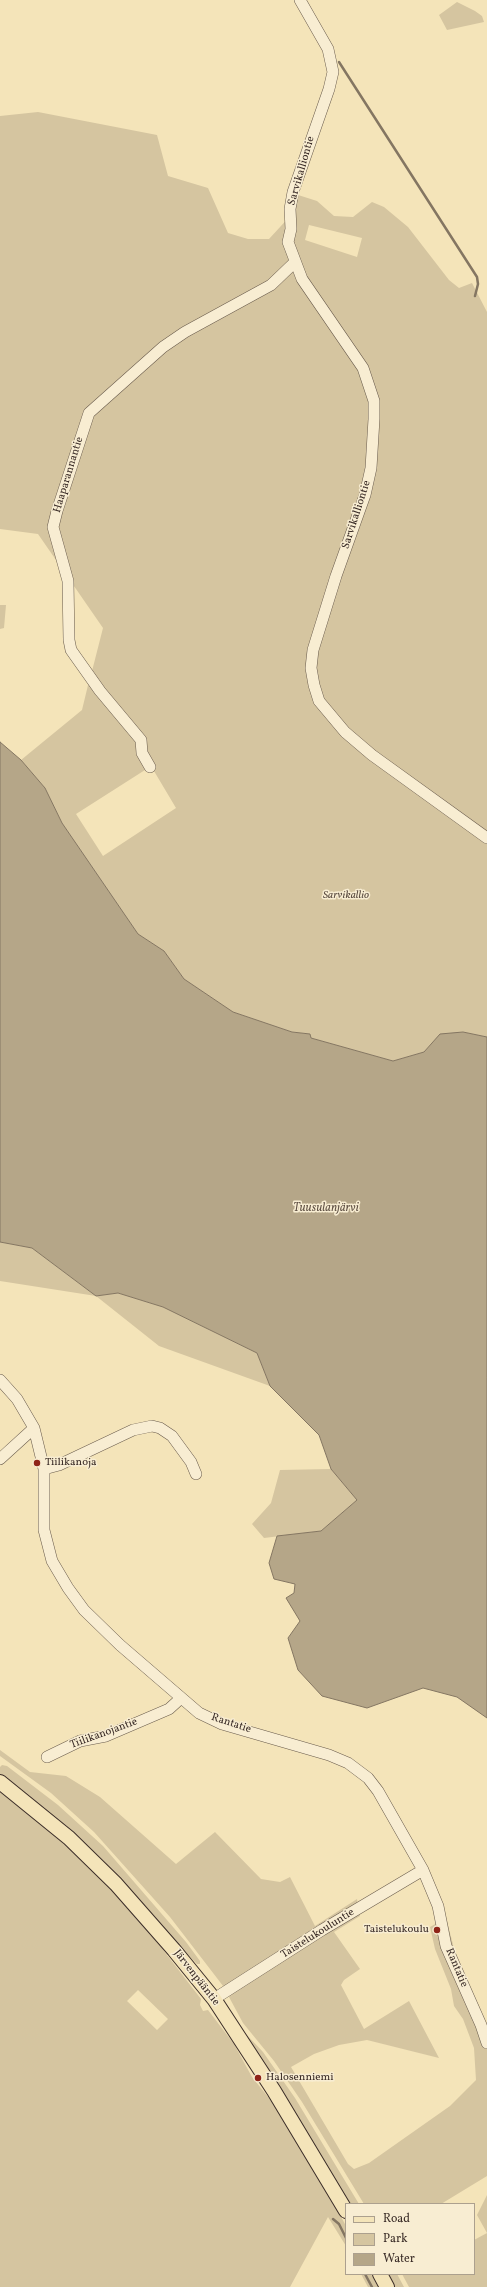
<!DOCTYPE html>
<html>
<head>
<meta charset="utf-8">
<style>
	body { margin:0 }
	#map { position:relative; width:487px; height:2287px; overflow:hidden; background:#f4e4b9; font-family:Vollkorn,serif }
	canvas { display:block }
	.legend { position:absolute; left:345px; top:2203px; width:130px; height:72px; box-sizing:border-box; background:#f8edd2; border:1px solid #aca08e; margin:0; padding:5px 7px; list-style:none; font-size:12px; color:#3b2d28 }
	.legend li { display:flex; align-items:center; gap:8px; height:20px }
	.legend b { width:20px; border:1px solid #aca08e }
</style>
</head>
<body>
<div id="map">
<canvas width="487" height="2287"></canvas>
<ul class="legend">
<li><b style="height:5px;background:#f4e4b9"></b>Road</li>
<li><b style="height:11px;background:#d5c5a0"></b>Park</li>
<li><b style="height:11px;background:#b5a688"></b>Water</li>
</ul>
</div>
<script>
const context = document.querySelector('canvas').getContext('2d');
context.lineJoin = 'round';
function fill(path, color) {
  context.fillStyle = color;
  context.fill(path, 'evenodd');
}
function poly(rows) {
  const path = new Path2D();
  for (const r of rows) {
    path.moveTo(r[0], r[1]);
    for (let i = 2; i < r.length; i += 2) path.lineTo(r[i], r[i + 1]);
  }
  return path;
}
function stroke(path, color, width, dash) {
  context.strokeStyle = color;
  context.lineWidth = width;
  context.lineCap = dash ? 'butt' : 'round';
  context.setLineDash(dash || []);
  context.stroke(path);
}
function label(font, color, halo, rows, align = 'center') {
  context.font = font + ' Vollkorn,serif';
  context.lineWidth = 3;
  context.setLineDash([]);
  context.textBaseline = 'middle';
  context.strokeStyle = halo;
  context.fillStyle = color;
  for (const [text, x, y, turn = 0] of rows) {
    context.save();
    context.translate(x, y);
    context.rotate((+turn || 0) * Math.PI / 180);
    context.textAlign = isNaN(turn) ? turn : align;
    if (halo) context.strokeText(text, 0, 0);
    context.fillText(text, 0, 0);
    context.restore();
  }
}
const green = poly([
	[457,2,475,11,482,16,484,22,447,30,439,15],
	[38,112,157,135,168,176,208,188,228,233,248,239,269,239,292,214,295,194,317,201,334,216,353,217,372,202,384,207,408,227,449,280,459,288,472,283,487,312,487,1037,463,1032,436,1039,424,1052,393,1061,311,1038,310,1034,292,1032,233,1012,184,979,164,951,138,934,62,823,45,788,21,760,82,710,89,681,138,741,145,770,76,814,103,856,176,808,151,766,142,739,91,675,103,628,38,534,0,529,0,116],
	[309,225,362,238,357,257,305,240],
	[0,605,6,605,4,628,0,629],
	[0,1242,32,1248,96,1296,118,1293,163,1307,257,1353,270,1386,159,1346,96,1296,0,1281],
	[331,1469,357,1500,321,1531,264,1538,252,1524,271,1503,280,1470],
	[0,1750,30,1772,66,1776,100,1797,176,1864,215,1832,261,1879,280,1882,290,1877,315,1926,357,1899,360,1916,334,1932,360,1969,344,1980,341,1985,364,2029,409,2001,439,2058,367,2040,339,2045,314,2054,291,2067,348,2164,354,2169,369,2163,450,2106,476,2080,474,2048,463,2019,454,2006,451,1989,435,1949,430,1927,446,1918,455,1952,487,2031,487,2176,441,2204,364,2204,302,2102,274,2061,243,2023,229,1997,230,1995,170,1917,94,1832,51,1793,0,1756],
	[2,1765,7,1766,58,1805,103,1846,186,1942,200,1961,200,1964,197,1964,186,1953,107,1865,69,1830,0,1774,0,1767],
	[0,1790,81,1858,122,1900,147,1929,201,1999,200,2005,203,2011,208,2010,234,2044,252,2077,277,2108,339,2213,346,2226,346,2246,328,2217,290,2287,0,2287],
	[138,1990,168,2019,157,2030,127,2001],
	[245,2033,263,2052,295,2098,359,2204,347,2204],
	[487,2195,487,2287,409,2287,402,2274,474,2274,474,2240,487,2233,477,2215],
	[361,2274,371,2274,378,2287,368,2287],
	[385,2274,397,2274,404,2287,392,2287]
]);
const water = poly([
	[0,742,21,760,45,788,62,823,138,934,164,951,184,979,233,1012,292,1032,310,1034,311,1038,393,1061,424,1052,440,1034,463,1032,487,1037,487,1718,457,1697,423,1688,367,1708,322,1696,298,1670,288,1638,300,1621,286,1598,294,1593,295,1584,274,1579,269,1563,277,1536,321,1531,357,1500,331,1469,319,1435,270,1386,257,1353,163,1307,118,1293,96,1296,32,1248,0,1242,0,742]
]);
const stream = poly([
	[339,62,477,277,478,284,475,296],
	[333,2219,339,2224,346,2238],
	[365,2274,372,2287]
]);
const minor = poly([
	[300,0,328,49,333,72,329,89,293,192,290,209,291,229,288,242,302,279,363,368,374,401,374,419,371,468,365,495,336,576,313,650,311,668,314,685,319,701,345,732,372,755,487,838],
	[150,767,142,753,141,740,100,691,71,650,69,640,68,581,53,527,57,511,89,413,163,347,185,332,271,285,295,262],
	[0,1380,17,1399,34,1428,44,1469,44,1530,52,1561,68,1588,84,1610,120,1645,199,1713,222,1724,329,1755,348,1763,368,1778,378,1791,423,1870,438,1906,446,1946,481,2025,487,2043],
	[0,1459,34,1428],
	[44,1469,59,1465,133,1430,152,1426,160,1428,172,1436,191,1462,196,1474],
	[47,1757,80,1741,106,1736,169,1709,180,1699],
	[214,1999,322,1930,423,1870]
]);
const major = poly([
	[0,1782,69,1838,116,1884,174,1950,214,1999,274,2091,346,2211],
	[380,2274,387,2287]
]);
const markers = [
	[37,1463,4,"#8f2418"],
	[437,1930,4,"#8f2418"],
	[258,2078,4,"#8f2418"]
];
const streetNames = [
	["Sarvikalliontie",302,171,-74],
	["Haaparannantie",69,475,-73],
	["Sarvikalliontie",357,515,-72],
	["Rantatie",231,1724,18],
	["Tiilikanojantie",104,1734,-20],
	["Taistelukouluntie",318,1934,-32],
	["Rantatie",456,1968,67],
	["Järvenpääntie",196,1978,52]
];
const parkNames = [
	["Sarvikallio",346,896]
];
const poiNames = [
	["Tiilikanoja",45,1463],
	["Taistelukoulu",429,1930,"right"],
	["Halosenniemi",266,2078]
];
const waterNames = [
	["Tuusulanjärvi",326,1209]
];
fill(green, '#d5c5a0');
fill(water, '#b5a688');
stroke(water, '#847662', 1);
stroke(stream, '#847662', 2.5);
stroke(minor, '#695b4c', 12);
stroke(major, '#3b2d28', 16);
stroke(minor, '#f8edd2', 11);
stroke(major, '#f4e4b9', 14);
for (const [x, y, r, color] of markers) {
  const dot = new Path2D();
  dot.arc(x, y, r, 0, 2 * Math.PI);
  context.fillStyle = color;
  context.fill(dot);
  stroke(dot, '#f8edd2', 1.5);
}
label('11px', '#3b2d28', '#f8edd2', streetNames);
label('italic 11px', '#5a4b40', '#f8edd2', parkNames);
label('11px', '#3b2d28', '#f8edd2', poiNames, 'left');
label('italic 12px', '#605145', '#f8edd2', waterNames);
</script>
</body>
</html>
